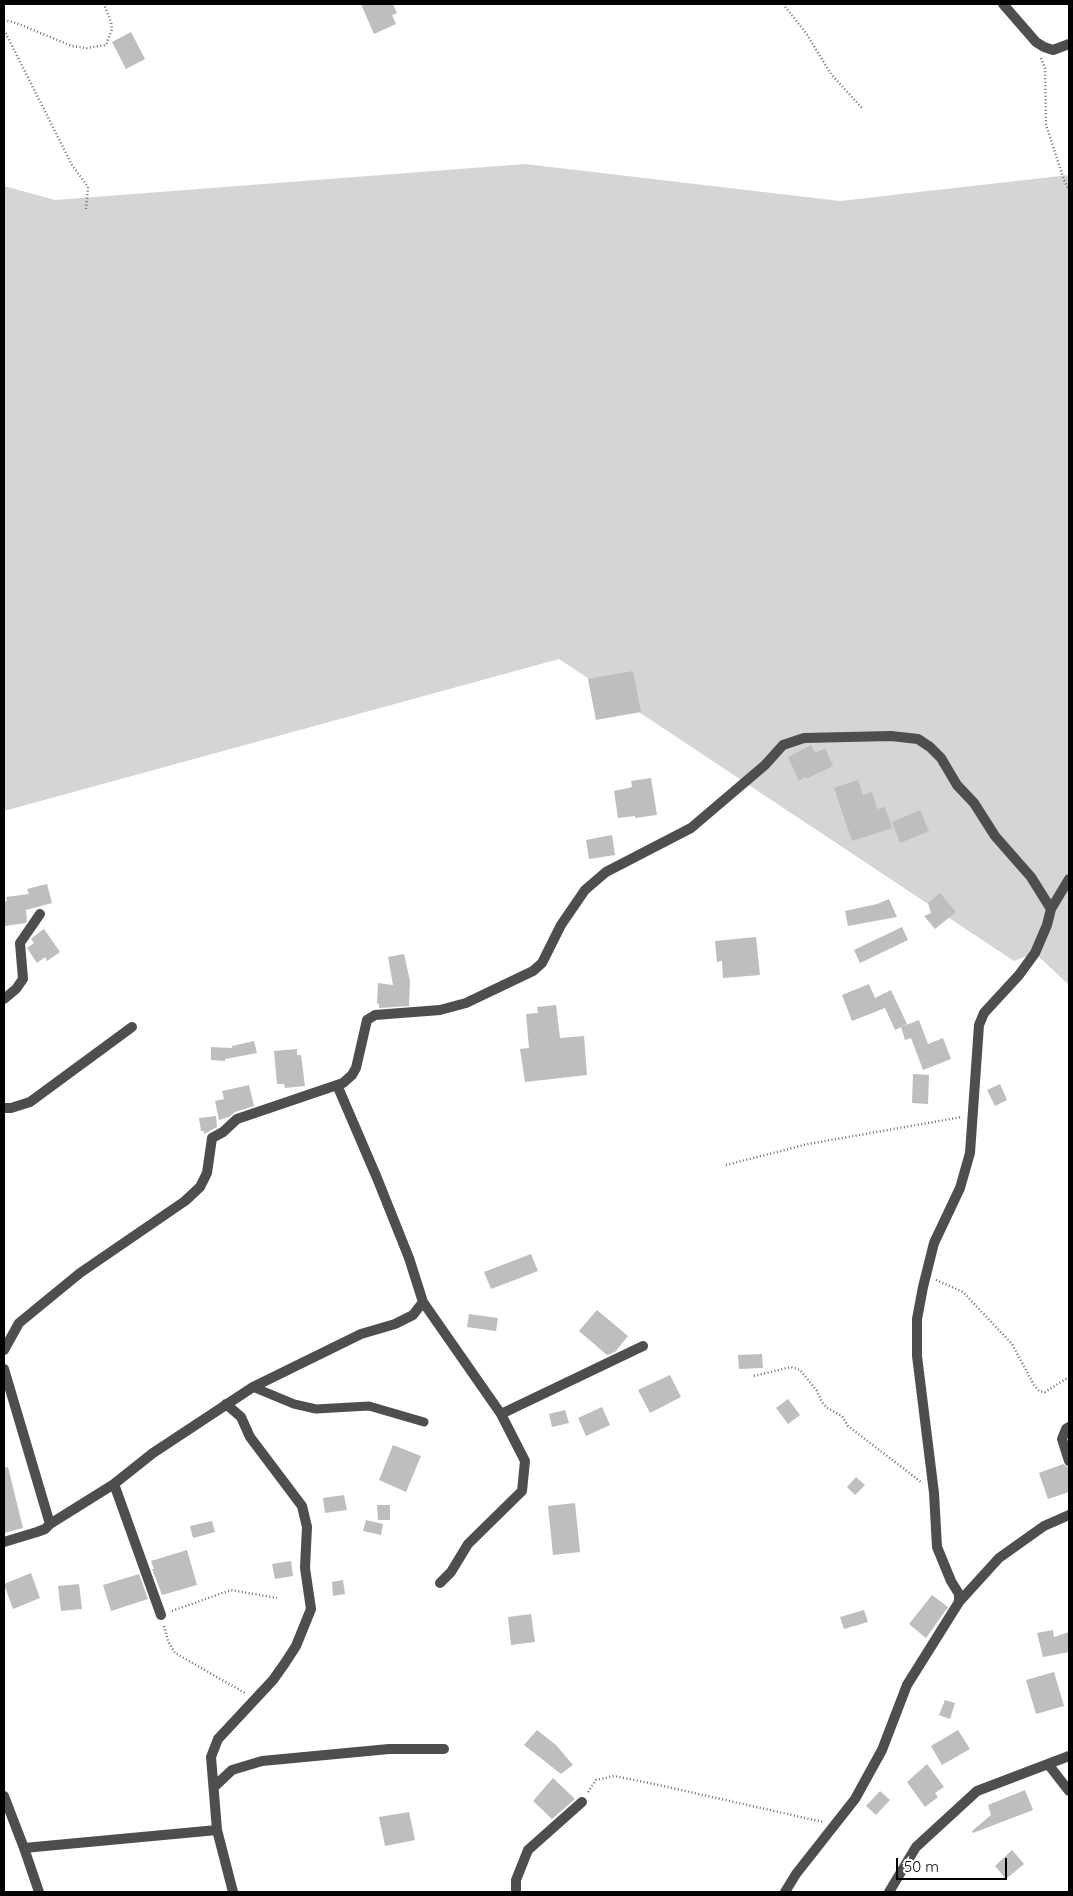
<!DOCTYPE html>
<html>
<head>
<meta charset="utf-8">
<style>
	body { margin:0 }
	#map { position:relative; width:1073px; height:1896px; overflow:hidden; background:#fff; font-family:Quicksand,sans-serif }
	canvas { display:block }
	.frame { position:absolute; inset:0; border:5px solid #000; pointer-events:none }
	.scale { position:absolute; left:896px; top:1858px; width:111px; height:22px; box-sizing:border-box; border:2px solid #000; border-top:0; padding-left:6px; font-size:15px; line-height:18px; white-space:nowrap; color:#000; -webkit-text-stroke:4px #fff; paint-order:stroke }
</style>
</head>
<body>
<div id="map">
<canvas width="1073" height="1896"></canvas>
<div class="frame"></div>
<div class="scale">50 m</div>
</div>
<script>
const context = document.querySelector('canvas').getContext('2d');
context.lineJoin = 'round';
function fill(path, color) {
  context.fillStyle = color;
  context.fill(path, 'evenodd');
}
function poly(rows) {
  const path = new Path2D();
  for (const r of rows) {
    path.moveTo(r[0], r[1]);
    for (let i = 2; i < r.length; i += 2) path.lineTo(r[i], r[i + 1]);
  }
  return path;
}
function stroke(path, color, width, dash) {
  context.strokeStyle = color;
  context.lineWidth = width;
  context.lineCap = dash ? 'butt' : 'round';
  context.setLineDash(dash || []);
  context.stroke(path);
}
const green = poly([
	[525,164,840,201,1069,175,1069,985,1035,953,1014,961,559,659,4,811,4,186,55,200]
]);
const building = poly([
	[361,4,393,4,397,13,392,15,396,24,374,34],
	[131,32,145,59,126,69,112,42],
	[633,671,641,712,596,720,588,679],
	[811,745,815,753,825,748,833,766,806,779,805,777,799,781,788,757],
	[651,778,657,815,635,818,635,816,618,818,614,791,632,787,631,781],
	[858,780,863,795,872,792,877,809,885,807,892,828,852,841,834,788],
	[920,810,929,831,900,843,892,822],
	[612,835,615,855,589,859,586,840],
	[47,884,52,903,26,910,27,921,26,923,5,926,4,901,7,901,6,897,29,894,27,889],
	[940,893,956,912,935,929,924,916,931,913,928,903],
	[889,899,897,917,848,926,845,911,877,904],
	[902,927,908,940,860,963,854,950],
	[44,929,60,952,47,961,45,957,37,963,27,948,34,943,31,939,33,937],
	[756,937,760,975,723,978,722,961,717,962,715,941],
	[404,954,410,981,409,1006,379,1008,379,1004,377,1003,378,983,393,985,388,957],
	[869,984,875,998,891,990,907,1024,895,1030,885,1008,852,1021,842,995],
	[556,1005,560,1038,584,1036,587,1075,525,1082,520,1049,529,1048,526,1014,538,1013,537,1007],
	[919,1020,928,1044,943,1038,951,1059,923,1070,911,1038,905,1040,901,1027],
	[254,1041,257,1053,225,1059,225,1061,211,1060,211,1047,232,1048,232,1046],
	[297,1049,297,1055,301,1055,305,1086,285,1088,284,1084,277,1084,274,1051],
	[913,1074,929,1075,928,1104,912,1103],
	[1000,1084,1007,1100,995,1106,987,1090],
	[249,1085,254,1106,235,1112,229,1117,219,1120,215,1101,224,1099,222,1091],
	[216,1116,217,1127,204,1134,204,1131,201,1131,199,1118],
	[531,1254,538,1271,491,1289,484,1272],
	[597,1310,628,1336,615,1352,607,1355,579,1331],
	[469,1314,498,1318,496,1331,467,1327],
	[762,1354,763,1368,739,1369,738,1355],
	[670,1375,681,1397,650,1413,638,1390],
	[788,1399,800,1415,788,1424,776,1408],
	[602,1407,610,1425,586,1436,578,1418],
	[565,1410,569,1423,552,1427,549,1414],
	[393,1445,421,1456,406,1492,379,1480],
	[1063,1464,1069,1468,1069,1492,1048,1499,1039,1473],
	[8,1467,23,1528,4,1533,4,1468],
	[856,1477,865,1485,855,1495,847,1487],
	[344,1495,347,1510,325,1513,323,1498],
	[575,1503,580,1552,553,1555,548,1506],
	[377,1505,390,1505,390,1520,378,1520],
	[366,1520,383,1524,381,1535,363,1531],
	[212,1521,215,1532,193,1538,190,1526],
	[187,1550,197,1585,162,1595,152,1569,154,1569,151,1561],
	[291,1561,293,1576,275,1579,272,1564],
	[31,1573,40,1598,13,1609,4,1584],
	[139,1574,148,1599,111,1611,103,1585],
	[343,1580,345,1594,333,1596,332,1582],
	[79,1584,82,1609,61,1611,58,1586],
	[932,1595,948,1607,926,1638,909,1624],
	[864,1610,868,1622,844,1629,840,1617],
	[531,1614,535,1642,511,1645,508,1617],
	[1053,1630,1054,1637,1069,1632,1069,1652,1043,1657,1037,1633],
	[1054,1672,1064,1706,1036,1714,1026,1680],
	[945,1700,955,1703,950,1719,939,1715],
	[537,1730,556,1745,573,1765,561,1774,524,1745],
	[958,1730,970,1749,942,1765,931,1746],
	[927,1764,944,1787,935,1793,938,1797,925,1807,907,1782],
	[553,1778,575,1799,552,1819,533,1801],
	[1025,1790,1033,1810,973,1833,972,1831,991,1815,988,1805],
	[880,1791,890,1800,876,1815,866,1806],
	[409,1812,415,1840,385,1846,379,1817],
	[1012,1850,1024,1864,1006,1879,995,1866]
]);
const path = poly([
	[783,4,806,33,831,74,862,108],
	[4,20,16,23,72,46,87,48,106,45,112,29,111,22,104,4],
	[4,30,72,165,88,187,86,209],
	[1041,58,1045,68,1046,125,1064,180,1069,190],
	[726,1165,808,1144,962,1117],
	[936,1280,963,1292,1012,1344,1034,1385,1039,1391,1045,1392,1069,1377],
	[754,1376,791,1367,800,1370,817,1391,822,1402,827,1408,842,1416,848,1426,921,1482],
	[4,1601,7,1599],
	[172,1611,231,1590,277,1598],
	[164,1626,168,1641,175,1653,245,1693],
	[588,1792,596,1780,614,1776,654,1784,823,1822]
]);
const service = poly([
	[253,1387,294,1404,316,1409,369,1406,424,1422]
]);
const minor = poly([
	[1003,4,1036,42,1044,47,1053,50,1069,44],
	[4,999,16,989,23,979,20,943,40,914],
	[4,1108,11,1108,30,1102,132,1027],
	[423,1302,501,1414,525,1461,522,1491,468,1544,451,1572,440,1583],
	[4,1350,19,1323,80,1273,185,1201,200,1187,207,1173,212,1138,223,1132,237,1119,343,1083,352,1075,356,1068,367,1020,375,1015,440,1010,466,1003,533,971,542,963,561,925,585,890,606,872,691,828,765,765,783,745,804,738,891,736,918,739,930,747,941,758,957,785,974,803,995,836,1031,877,1051,909],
	[4,1369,50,1524,45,1529,37,1532,4,1542],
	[226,1404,241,1417,250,1437,302,1506,307,1527,305,1568,311,1609,296,1646,285,1663,273,1680,218,1739,211,1757,217,1830,233,1892],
	[501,1414,643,1346],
	[1069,1427,1066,1429,1062,1439,1069,1461],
	[114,1484,161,1615],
	[50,1524,114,1484,153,1453,253,1387,361,1334,395,1324,413,1315,423,1302,409,1258,377,1178,337,1085],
	[959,1602,999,1558,1044,1526,1069,1515],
	[1048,1764,1069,1791],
	[214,1787,232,1770,262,1761,389,1749,444,1749],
	[4,1796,24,1848,39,1892],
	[24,1848,217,1830],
	[516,1892,516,1880,528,1850,582,1802],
	[785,1892,796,1874,855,1799,882,1750,907,1685,959,1602,959,1594,951,1581,937,1547,934,1493,917,1356,917,1319,923,1287,934,1243,960,1188,970,1153,979,1025,984,1013,1019,975,1035,953,1047,925,1051,909,1069,879],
	[889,1892,916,1847,977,1791,1069,1756]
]);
fill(green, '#d5d5d5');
fill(building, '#bebebe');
stroke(path, '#707070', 2.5, [1, 2.5]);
stroke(service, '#4e4e4e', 9);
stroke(minor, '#4e4e4e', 10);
</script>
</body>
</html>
